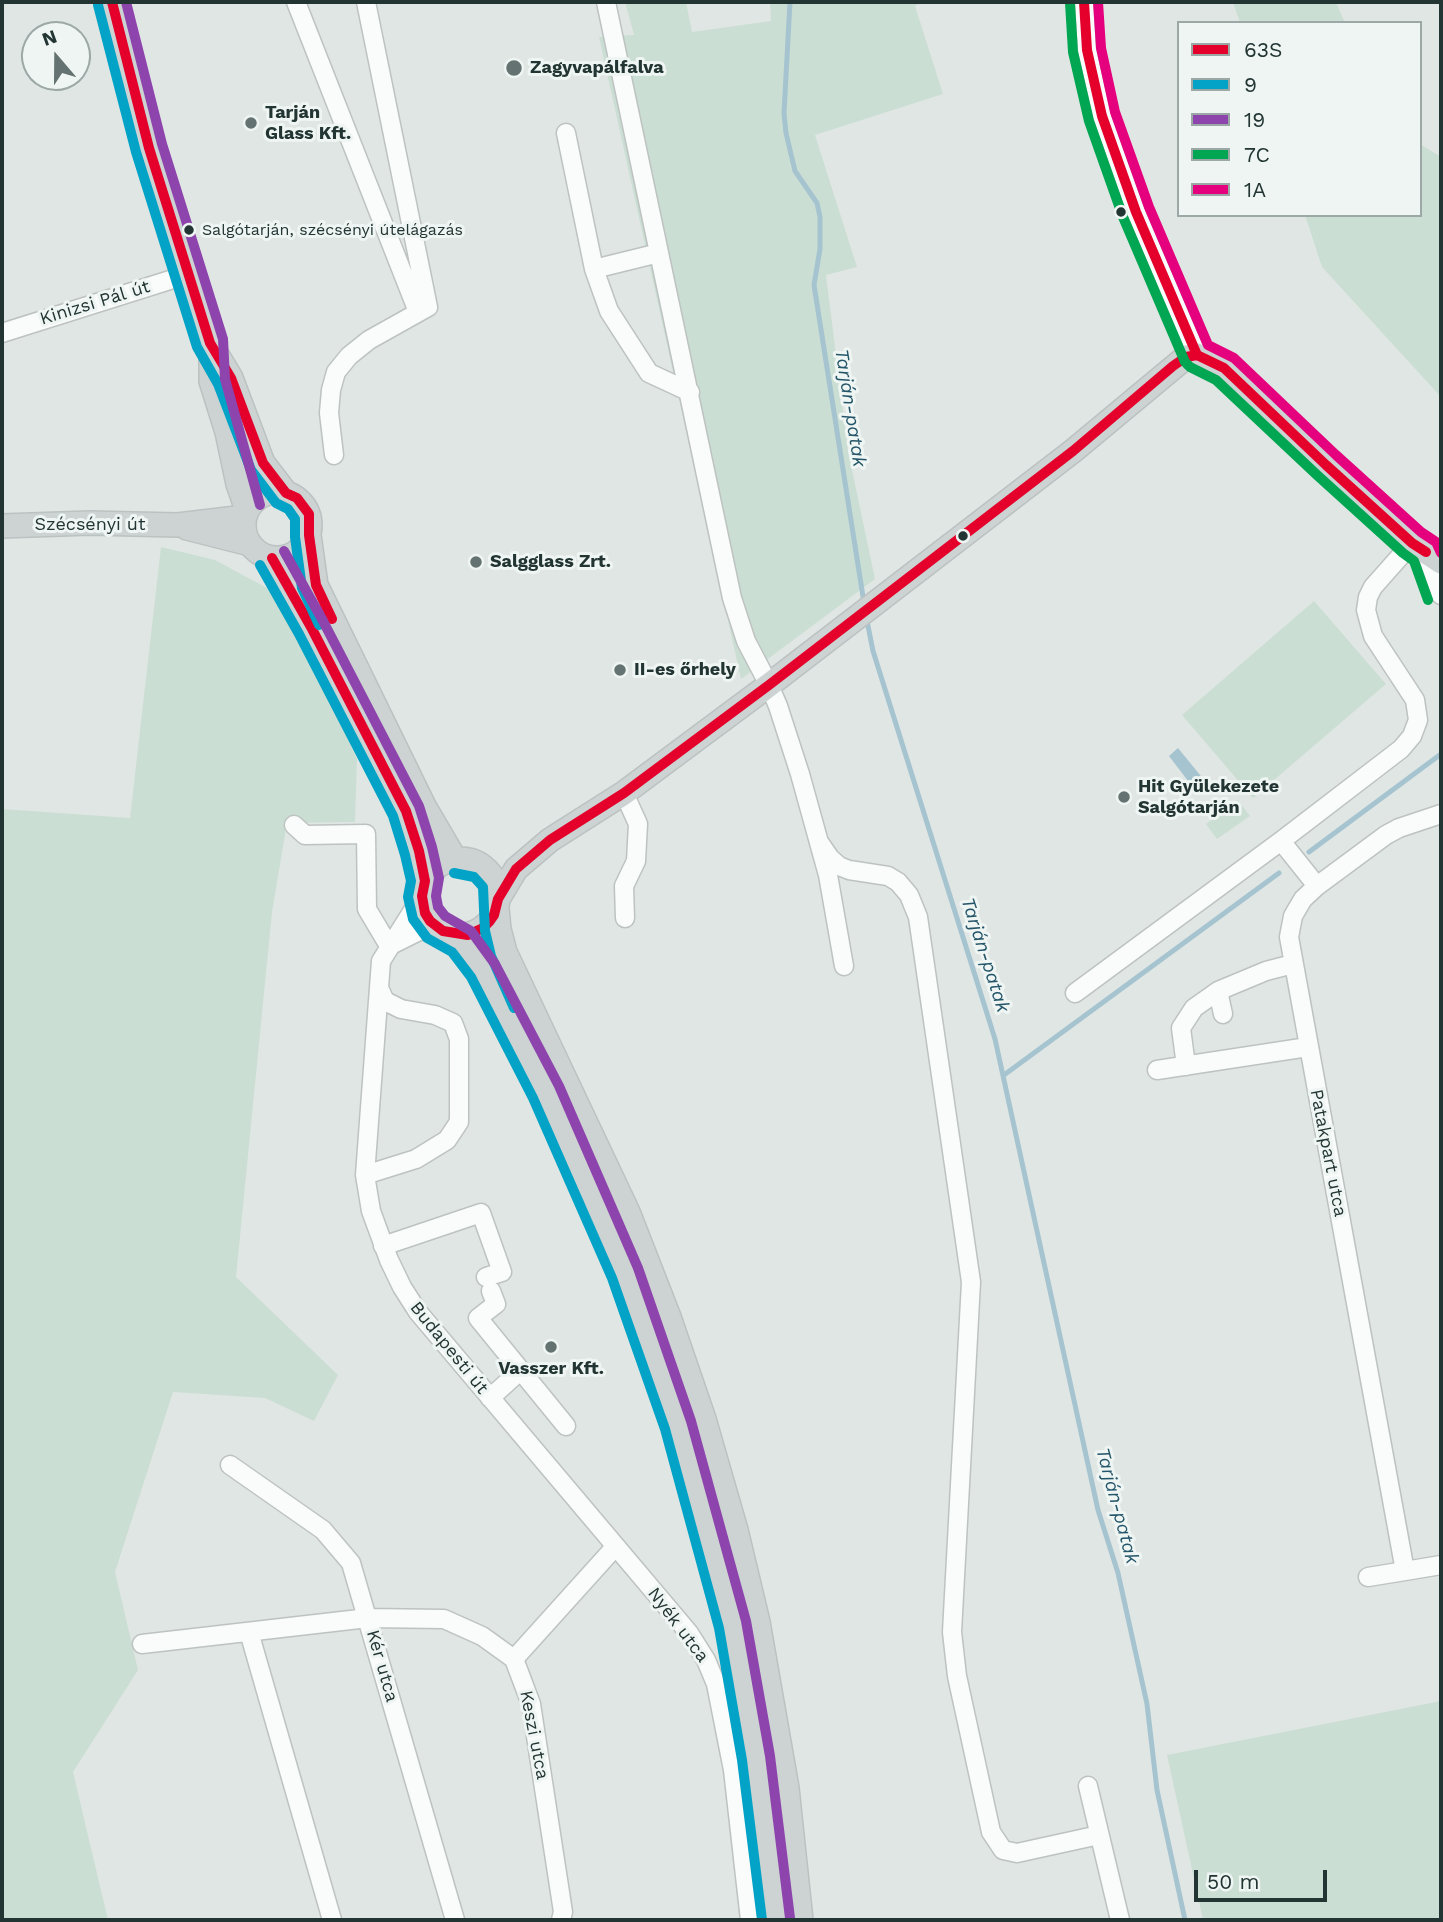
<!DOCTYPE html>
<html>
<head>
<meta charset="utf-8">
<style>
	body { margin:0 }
	#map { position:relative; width:1443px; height:1922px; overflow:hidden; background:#e0e6e4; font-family:"Work Sans",sans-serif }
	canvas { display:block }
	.frame { position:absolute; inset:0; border:4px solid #223533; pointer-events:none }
	.legend { position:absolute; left:1177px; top:21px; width:245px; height:196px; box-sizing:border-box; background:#eef5f2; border:2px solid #9ca8a6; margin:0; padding:9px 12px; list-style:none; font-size:21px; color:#223533 }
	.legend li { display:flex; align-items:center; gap:14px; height:35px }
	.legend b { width:35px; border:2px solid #9ca8a6 }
	.north { position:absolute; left:21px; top:21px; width:70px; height:70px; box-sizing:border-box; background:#eef5f2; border:2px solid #9ca8a6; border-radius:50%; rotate:340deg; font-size:19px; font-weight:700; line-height:28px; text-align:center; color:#223533 }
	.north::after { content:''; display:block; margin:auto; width:24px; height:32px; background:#647371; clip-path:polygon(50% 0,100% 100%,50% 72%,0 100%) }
	.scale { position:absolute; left:1194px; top:1870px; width:133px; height:32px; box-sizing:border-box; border:4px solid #223533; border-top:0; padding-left:9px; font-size:21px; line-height:24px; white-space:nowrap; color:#223533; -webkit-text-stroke:5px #eef5f2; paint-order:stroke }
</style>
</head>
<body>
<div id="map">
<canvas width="1443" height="1922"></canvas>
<div class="frame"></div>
<ul class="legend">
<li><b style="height:9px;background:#e4002b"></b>63S</li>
<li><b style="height:9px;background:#02a3c6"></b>9</li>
<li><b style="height:9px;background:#8e44ad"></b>19</li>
<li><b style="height:9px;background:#00a651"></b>7C</li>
<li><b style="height:9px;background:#e5007d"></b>1A</li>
</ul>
<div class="north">N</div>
<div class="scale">50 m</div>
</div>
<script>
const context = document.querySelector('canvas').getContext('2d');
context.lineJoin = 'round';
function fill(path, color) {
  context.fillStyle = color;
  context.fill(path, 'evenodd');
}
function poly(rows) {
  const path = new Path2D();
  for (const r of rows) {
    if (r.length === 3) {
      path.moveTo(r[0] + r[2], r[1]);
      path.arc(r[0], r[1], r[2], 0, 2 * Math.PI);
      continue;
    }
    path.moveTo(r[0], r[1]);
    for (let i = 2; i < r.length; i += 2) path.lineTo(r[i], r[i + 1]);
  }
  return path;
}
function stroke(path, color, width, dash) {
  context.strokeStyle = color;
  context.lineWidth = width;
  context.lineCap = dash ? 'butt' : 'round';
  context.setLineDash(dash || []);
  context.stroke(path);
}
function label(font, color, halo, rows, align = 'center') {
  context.font = font + ' "Work Sans",sans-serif';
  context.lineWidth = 6;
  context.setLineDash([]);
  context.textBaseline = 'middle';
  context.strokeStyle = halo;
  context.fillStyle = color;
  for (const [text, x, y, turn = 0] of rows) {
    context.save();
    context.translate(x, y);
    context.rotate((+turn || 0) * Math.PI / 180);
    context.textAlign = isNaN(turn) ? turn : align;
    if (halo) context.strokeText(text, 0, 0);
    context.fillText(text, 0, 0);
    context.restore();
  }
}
const green = poly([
	[625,2,686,2,692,32,771,21,770,2,924,2,915,6,943,94,815,135,857,267,826,275,848,451,875,579,741,679,599,37,634,35],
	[1233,2,1336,2,1345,23,1240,23],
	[1420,144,1441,157,1441,397,1322,267,1305,215,1420,215],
	[161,547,215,560,267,588,302,641,357,759,355,822,287,823,272,912,236,1277,338,1375,314,1421,265,1398,173,1392,115,1572,138,1670,73,1772,108,1920,2,1920,2,809,130,818],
	[1314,601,1386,684,1253,798,1182,715],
	[1238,800,1250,816,1217,839,1206,824],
	[1441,1701,1441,1920,1203,1920,1167,1755]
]);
const water = poly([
	[1178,748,1209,786,1198,794,1169,756]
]);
const stream = poly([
	[790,2,784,113,786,133,795,171,817,203,820,217,820,249,814,285,864,603],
	[866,616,873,651,995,1039,1098,1510,1118,1573,1147,1704,1157,1790,1185,1920],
	[1309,852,1441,754],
	[1004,1075,1279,873]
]);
const minor = poly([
	[296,2,418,312],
	[606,2,732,598,746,641,769,685,778,706,800,774,828,875,844,966],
	[1084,2,1087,50,1102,116,1136,212,1197,355],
	[566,133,594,269],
	[659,253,594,269,609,311,649,373,690,392],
	[2,333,189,274],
	[334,455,329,413,331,390,336,372,349,356,369,340,428,307,366,2],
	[1426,552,1441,595],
	[624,793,638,824,636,861,624,886,625,918],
	[1441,814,1399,828,1386,835,1317,886,1303,899,1293,916,1289,937,1405,1571,1441,1565],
	[294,825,305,835,366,834,367,909,389,946],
	[1281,841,1317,886],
	[819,842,830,858,839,866,849,870,888,876,898,882,909,895,918,917,971,1282,952,1632,957,1676,991,1832,1003,1850,1017,1853,1099,1835],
	[422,896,381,961,365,1175,371,1211,389,1260,402,1287,418,1312,689,1633,706,1660,716,1684,733,1770,750,1920],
	[389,946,425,928,436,927],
	[1218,991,1223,1014],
	[1075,993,1281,841,1401,749,1412,736,1418,720,1415,700,1373,636,1366,610,1368,597,1373,587,1412,543],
	[1186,1066,1181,1028,1194,1008,1218,991,1266,971,1293,964],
	[1157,1070,1308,1047],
	[365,1175,416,1159,447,1140,459,1122,459,1039,453,1023,435,1015,401,1009,385,1001,380,990],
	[383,1246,481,1213,502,1272,486,1277],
	[491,1291,496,1304,478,1318,566,1426],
	[490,1398,521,1370],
	[230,1465,323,1530,351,1563,455,1920],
	[1368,1577,1405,1571],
	[249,1632,332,1920],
	[142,1644,368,1618,444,1619,482,1636,514,1659,531,1704,563,1912,561,1920],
	[514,1659,615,1547],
	[1088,1786,1120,1920]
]);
const major = poly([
	[112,2,149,148,210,343,231,378,263,463,286,493],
	[211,346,211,381,227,432,238,484,247,510],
	[277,525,33],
	[2,526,90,523,178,525,245,517],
	[187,528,250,544],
	[309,535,316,585,424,806,455,859],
	[272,558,311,627,406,811,419,851,425,881],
	[460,897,38],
	[498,899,516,869,550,840,624,793,769,685,1073,451,1186,357,1197,355,1224,368,1326,465,1412,543,1441,562],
	[497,908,499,929,505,952,628,1212,669,1317,704,1419,736,1530,758,1622,787,1788,801,1920],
	[451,934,461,941,483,970,546,1092,625,1273,678,1425,733,1625,756,1758,776,1920]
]);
const bus1 = poly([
	[112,2,149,148,210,343,231,378,263,463,286,493,297,498,309,514,309,535,316,585,332,619],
	[1084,2,1087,50,1102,116,1136,212,1197,355],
	[1197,355,1224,368,1326,465,1412,543,1426,552],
	[272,558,311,627,406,811,419,851,425,881,422,896,425,913,430,921,443,931,468,935,483,928,489,922,494,915,498,899,516,869,550,840,624,793,769,685,1073,451,1173,366,1186,357,1197,355]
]);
const bus2 = poly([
	[98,5,136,152,197,347,218,384,251,470,276,503,288,509,295,519,295,537,302,588,319,625],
	[260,565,299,634,393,816,405,855,411,881,408,897,413,919,427,938,452,952,471,977,533,1098,612,1278,665,1429,719,1628,742,1760,762,1920],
	[454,873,474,877,483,887,485,931,491,956,514,1008]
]);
const bus3 = poly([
	[126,2,162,144,223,339,225,379,260,505],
	[284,551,323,621,419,806,432,847,439,878,436,896,438,907,445,916,471,931,495,964,559,1086,638,1268,691,1421,746,1621,770,1756,790,1918]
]);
const bus4 = poly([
	[1070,3,1073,52,1089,121,1123,217,1185,362,1190,367,1216,380,1317,475,1403,553,1414,561,1428,600]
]);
const bus5 = poly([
	[1098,2,1101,48,1115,112,1149,207,1208,345,1234,358,1336,455,1421,532,1436,542,1441,553]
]);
const markers = [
	[514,68,9,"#647371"],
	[251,123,7,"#647371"],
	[1121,212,6,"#223533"],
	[189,230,6,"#223533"],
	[963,536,6,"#223533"],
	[476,562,7,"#647371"],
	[620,670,7,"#647371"],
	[1124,797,7,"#647371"],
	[551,1347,7,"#647371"]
];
const busNames = [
	["Salgótarján, szécsényi útelágazás",202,230]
];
const poiNames = [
	["Zagyvapálfalva",530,68],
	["Tarján",265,113],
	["Glass Kft.",265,134],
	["Salgglass Zrt.",490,562],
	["II-es őrhely",634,670],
	["Hit Gyülekezete",1138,787],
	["Salgótarján",1138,808],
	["Vasszer Kft.",551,1369,"center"]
];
const streetNames = [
	["Kinizsi Pál út",95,303,-17],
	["Szécsényi út",90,525],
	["Patakpart utca",1328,1153,79],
	["Budapesti út",449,1348,51],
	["Nyék utca",678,1625,53],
	["Kér utca",382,1666,74],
	["Keszi utca",534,1735,79]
];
const waterNames = [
	["Tarján-patak",850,408,81],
	["Tarján-patak",985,955,72],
	["Tarján-patak",1117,1506,75]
];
fill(green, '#cbded3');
fill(water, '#a5c4d0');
stroke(stream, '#a5c4d0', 5);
stroke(minor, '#bdc3c1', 21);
stroke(major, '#bbc2c1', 26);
stroke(minor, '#fafbfb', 18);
stroke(major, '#ccd3d2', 23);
stroke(bus1, '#e4002b', 10);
stroke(bus2, '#02a3c6', 10);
stroke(bus3, '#8e44ad', 10);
stroke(bus4, '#00a651', 10);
stroke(bus5, '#e5007d', 10);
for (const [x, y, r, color] of markers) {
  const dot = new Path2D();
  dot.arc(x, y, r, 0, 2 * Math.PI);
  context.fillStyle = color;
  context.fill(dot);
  stroke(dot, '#eef5f2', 2.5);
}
label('16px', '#223533', '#eef5f2', busNames, 'left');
label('bold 18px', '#223533', '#eef5f2', poiNames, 'left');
label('18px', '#223533', '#eef5f2', streetNames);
label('italic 19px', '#245569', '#eef5f2', waterNames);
</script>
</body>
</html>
